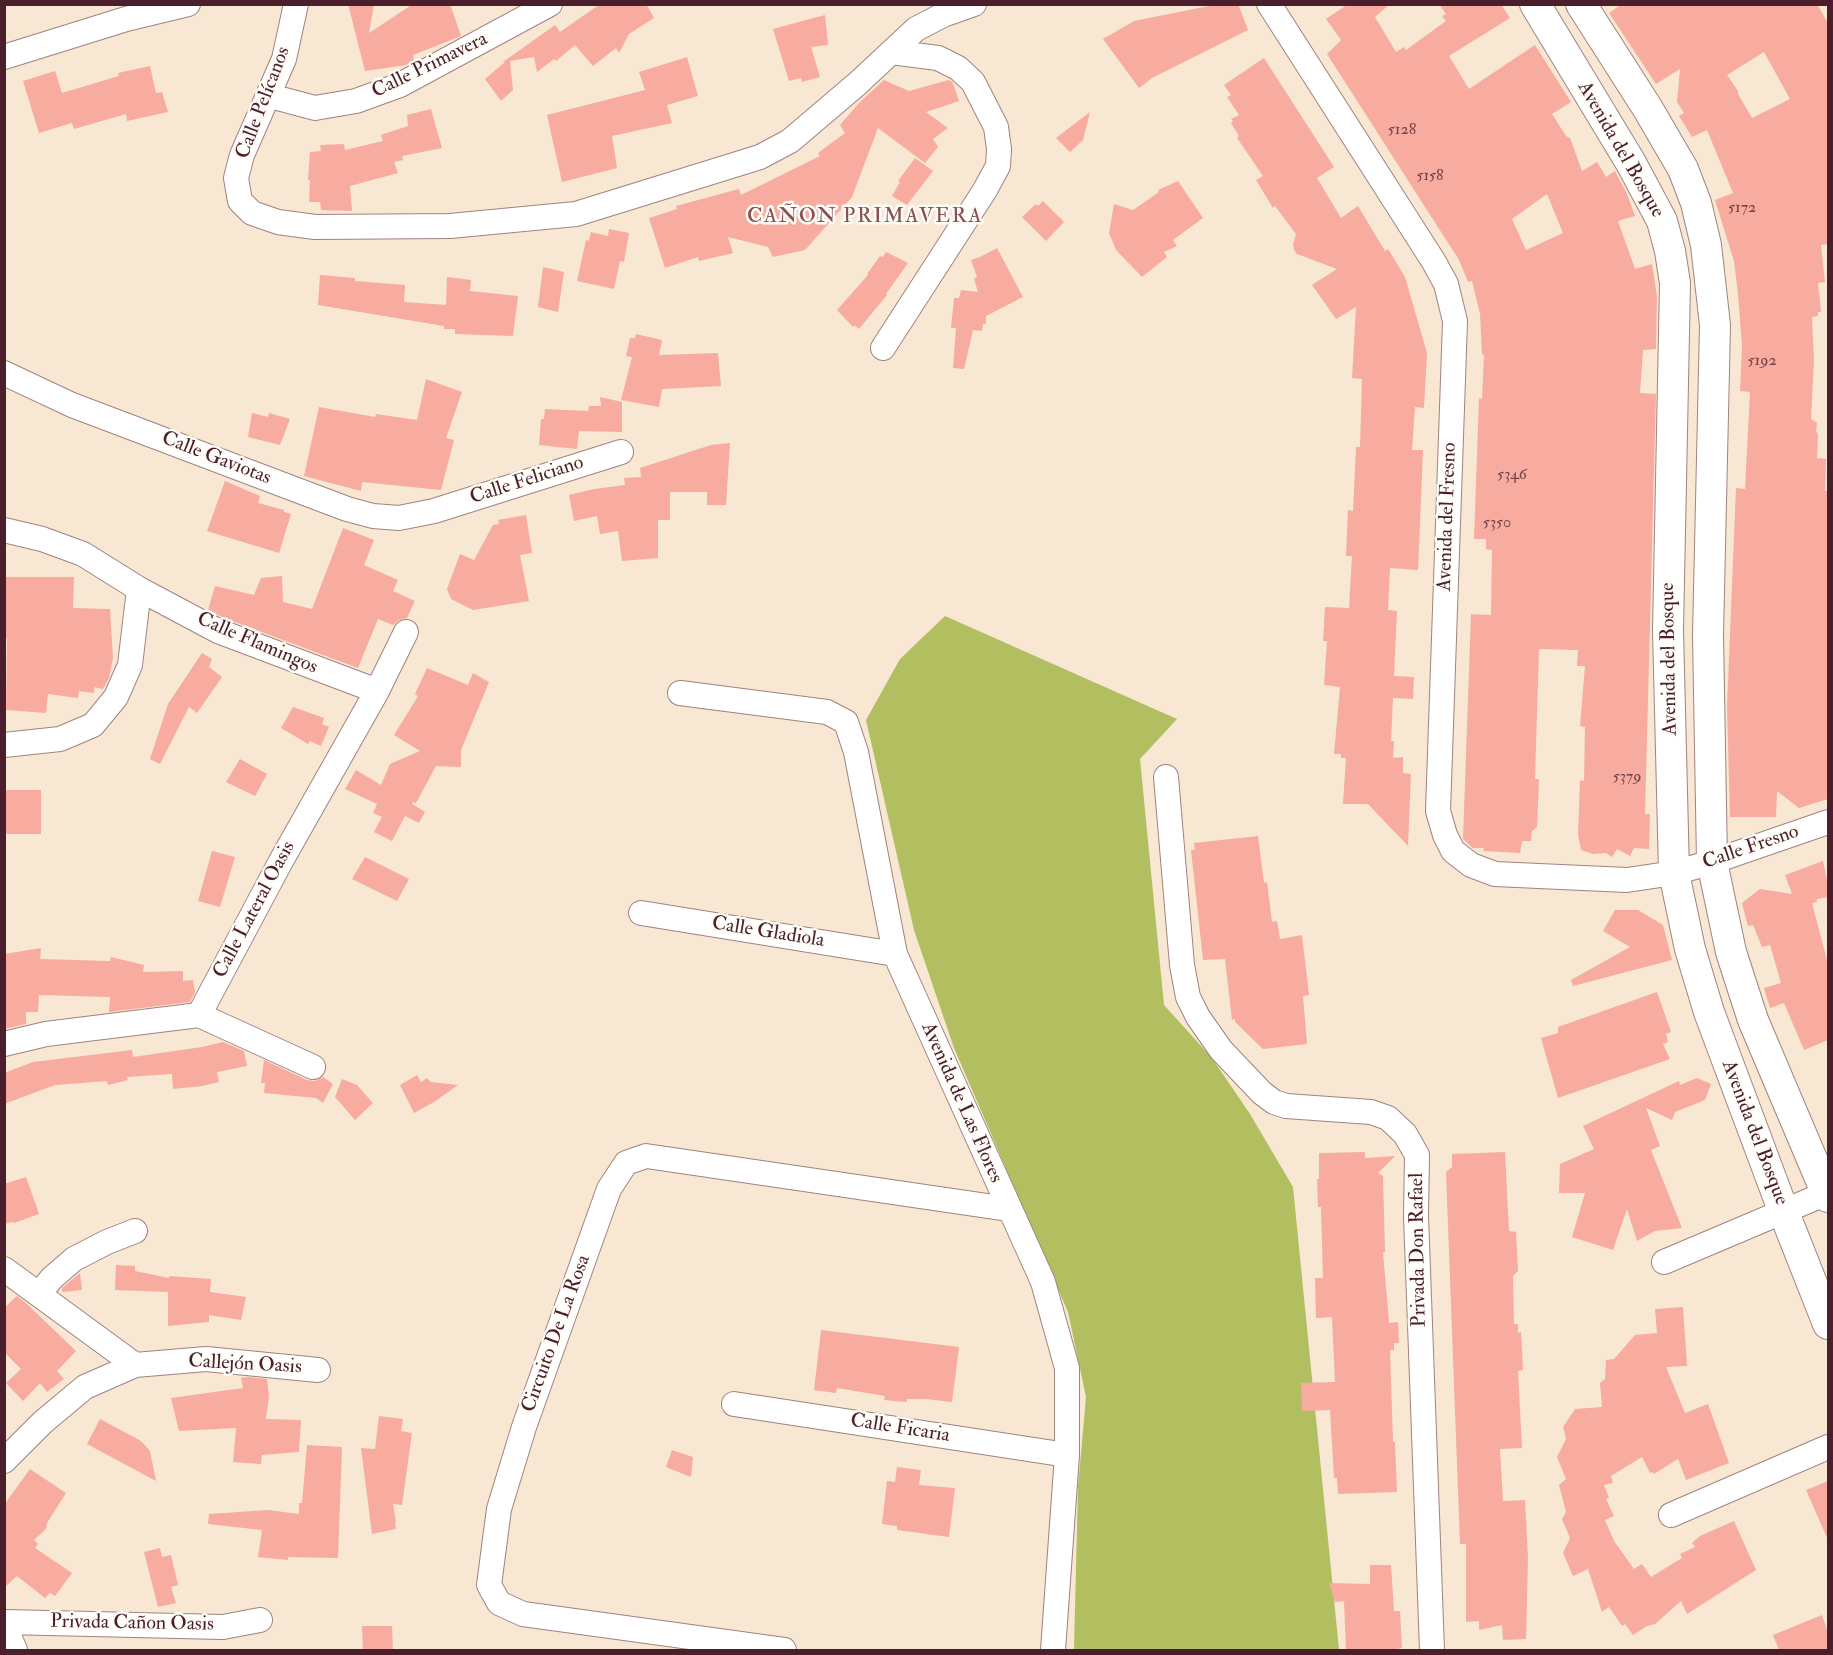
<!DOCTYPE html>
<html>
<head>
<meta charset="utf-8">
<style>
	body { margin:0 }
	#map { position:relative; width:1833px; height:1655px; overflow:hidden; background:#f7e7d3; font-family:"IM FELL Double Pica",serif }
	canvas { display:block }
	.frame { position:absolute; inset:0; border:6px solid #4a1f2b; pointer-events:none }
</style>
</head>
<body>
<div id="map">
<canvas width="1833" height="1655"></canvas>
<div class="frame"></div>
</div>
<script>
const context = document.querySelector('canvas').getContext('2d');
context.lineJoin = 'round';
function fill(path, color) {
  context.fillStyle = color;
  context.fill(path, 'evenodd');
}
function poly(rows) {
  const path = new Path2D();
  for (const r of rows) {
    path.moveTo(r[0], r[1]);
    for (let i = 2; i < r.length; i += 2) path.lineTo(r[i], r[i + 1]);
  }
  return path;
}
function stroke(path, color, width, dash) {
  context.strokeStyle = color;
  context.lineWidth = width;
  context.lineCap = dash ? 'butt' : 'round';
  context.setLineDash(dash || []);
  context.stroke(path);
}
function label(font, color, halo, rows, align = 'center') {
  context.font = font + ' "IM FELL Double Pica",serif';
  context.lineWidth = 5;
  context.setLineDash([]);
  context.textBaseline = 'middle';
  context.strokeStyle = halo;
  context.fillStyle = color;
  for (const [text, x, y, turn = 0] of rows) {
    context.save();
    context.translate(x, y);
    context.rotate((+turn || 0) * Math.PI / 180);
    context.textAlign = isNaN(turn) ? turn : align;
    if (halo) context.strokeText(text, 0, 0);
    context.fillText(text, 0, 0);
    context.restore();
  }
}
const green = poly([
	[945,616,1177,719,1140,759,1164,1005,1212,1058,1250,1114,1293,1187,1339,1650,1074,1650,1078,1487,1086,1397,1068,1312,954,1048,914,930,866,720,900,659]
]);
const building = poly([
	[348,4,374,4,369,33,413,4,450,4,461,36,413,55,414,61,406,65,365,71],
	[600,4,646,4,654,18,629,34,619,53,616,48,593,66,575,45,556,61,554,59,537,72,534,57,510,61,513,90,501,101,485,79,505,62,503,62,555,25,560,32],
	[1219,4,1238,4,1248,30,1152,78,1139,88,1103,39,1134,21],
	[1348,4,1390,4,1375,17,1396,52,1404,47,1406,50,1446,21,1442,16,1446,14,1439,4,1501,4,1510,18,1449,56,1469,89,1535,45,1571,102,1552,114,1566,136,1570,138,1582,171,1597,162,1606,177,1615,171,1627,194,1635,216,1618,221,1635,269,1652,264,1657,296,1656,349,1643,350,1640,393,1656,394,1645,814,1650,814,1649,849,1634,848,1630,856,1617,849,1612,857,1606,853,1593,854,1581,850,1578,835,1580,780,1584,781,1585,727,1580,726,1585,666,1577,666,1578,650,1539,649,1535,779,1539,779,1537,827,1532,831,1531,841,1522,841,1520,853,1483,851,1484,848,1473,848,1463,839,1471,614,1491,615,1492,550,1486,549,1486,539,1474,539,1479,398,1482,399,1484,355,1482,354,1480,314,1472,281,1468,282,1459,260,1327,54,1341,40,1326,19],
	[1547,194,1563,233,1526,250,1512,219],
	[1622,4,1817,4,1828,23,1828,244,1821,245,1825,282,1818,283,1821,312,1818,312,1818,316,1812,317,1814,360,1811,419,1817,423,1816,431,1818,434,1817,458,1826,459,1825,491,1828,491,1828,799,1799,808,1777,791,1776,817,1730,817,1727,707,1736,488,1745,489,1750,392,1740,391,1742,346,1738,294,1734,261,1715,200,1733,193,1707,130,1692,137,1679,116,1684,113,1677,102,1680,69,1656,84,1609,13],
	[1764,52,1790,99,1752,118,1738,94,1738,91,1727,75],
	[825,15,828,45,811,47,820,77,802,82,801,78,789,81,773,29],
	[687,57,698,96,667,105,672,123,612,136,617,168,562,182,547,115,645,90,639,72],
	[1264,58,1334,167,1317,178,1341,218,1358,206,1385,251,1388,249,1405,277,1427,353,1424,408,1415,407,1412,450,1423,450,1418,570,1390,568,1388,610,1397,611,1394,676,1414,677,1413,699,1393,698,1391,741,1394,741,1393,758,1403,757,1403,773,1411,774,1408,846,1368,804,1343,804,1346,758,1341,758,1341,754,1334,754,1340,687,1324,685,1327,641,1323,641,1325,607,1349,608,1352,556,1346,556,1348,510,1353,511,1356,447,1360,447,1362,379,1352,378,1356,307,1336,319,1312,285,1337,269,1297,254,1294,250,1293,245,1296,234,1275,206,1273,208,1256,180,1263,176,1237,138,1239,136,1231,123,1233,121,1231,119,1239,115,1227,97,1231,95,1224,85],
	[150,66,156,93,162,92,168,112,127,121,126,114,74,129,72,123,39,133,23,81,55,71,62,93,119,76,118,73],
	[884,80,909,91,949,80,953,83,959,101,926,112,948,128,933,139,938,147,925,163,878,128,852,197,805,250,773,257,768,247,728,237,733,253,699,261,698,257,665,268,649,218,677,209,676,206,739,189,741,195,820,156,818,153,845,133,840,125,859,103],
	[431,109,442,148,402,156,403,160,394,162,398,173,350,186,352,211,321,210,320,202,309,202,310,180,308,180,310,152,321,151,320,145,344,144,345,150,383,141,381,135,408,126,407,115],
	[1090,112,1083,140,1070,152,1056,138],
	[915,158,933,171,907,205,892,196,900,182,898,181],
	[1178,181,1203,218,1173,240,1177,246,1164,252,1167,257,1142,277,1116,250,1109,233,1114,204,1133,210,1159,192,1158,190],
	[1043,201,1064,222,1046,241,1022,217,1036,204,1038,206],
	[609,229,629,233,624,262,620,261,614,289,577,281,586,240,589,241,591,232,608,236],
	[997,248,1023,297,986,316,986,324,983,324,982,331,973,330,964,369,953,368,956,328,951,328,954,298,959,298,961,290,978,292,974,279,977,277,971,260,980,257],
	[886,252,908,263,886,294,887,295,859,329,854,325,853,327,837,310,868,275,867,274,880,256,883,257],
	[543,267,564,272,558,312,538,307],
	[320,275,355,278,355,281,405,285,404,302,446,305,447,277,471,280,470,291,518,296,513,336,455,334,455,329,444,329,444,326,318,305],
	[636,334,662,340,659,355,718,353,721,386,662,389,659,407,621,400,632,357,626,356,630,338,635,338],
	[426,379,462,392,446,438,454,440,441,490,362,482,361,491,304,476,319,407,375,417,376,414,417,420],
	[600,397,622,402,622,432,579,431,577,449,539,445,541,419,544,419,545,409,588,411,589,406,601,406],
	[252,413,268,417,269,413,290,419,280,445,248,437],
	[730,443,726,505,707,505,707,492,670,492,670,520,658,520,658,558,622,561,618,531,600,534,597,516,574,521,569,495,594,489,625,485,624,478,641,477,640,468,711,445],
	[225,481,260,496,258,503,284,510,284,512,291,514,279,553,207,531],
	[526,515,532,553,520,555,529,601,473,610,451,599,447,589,460,554,474,560,493,525,499,524,498,520],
	[343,528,374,540,364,565,398,580,393,591,415,601,407,618,399,620,393,625,378,619,358,668,224,618,208,610,215,586,254,595,261,578,282,576,283,602,312,609],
	[4,577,74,577,73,608,110,609,113,658,109,678,103,689,94,687,94,693,79,691,78,698,48,694,46,713,6,710,7,639,4,639],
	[202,653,212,659,209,667,222,677,197,713,189,707,160,764,150,759,168,704],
	[427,668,468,685,473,673,489,682,461,750,461,767,436,766,416,803,413,802,412,804,425,812,419,823,405,816,392,841,374,832,382,817,373,813,377,804,345,789,356,770,381,785,390,764,420,751,394,735,418,696,415,694],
	[293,707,324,718,322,724,329,727,321,746,310,741,308,744,281,728],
	[240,759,267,774,255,796,226,782],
	[4,790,41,790,41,834,4,834],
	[1258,836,1264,883,1267,882,1272,922,1277,921,1280,939,1302,935,1309,995,1303,996,1307,1044,1263,1049,1235,1022,1235,1019,1232,1020,1225,959,1203,960,1191,850,1195,850,1194,843],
	[212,851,235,857,220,907,198,901],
	[365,857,409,879,397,901,352,879],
	[1823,861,1828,885,1828,897,1817,899,1817,902,1812,903,1828,964,1828,1040,1804,1050,1784,1003,1770,1008,1764,988,1781,983,1770,945,1762,947,1753,925,1748,926,1742,903,1760,889,1792,894,1785,875],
	[1615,910,1638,910,1663,925,1672,960,1573,986,1571,980,1630,947,1603,931],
	[41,948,40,959,110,961,111,957,144,965,143,972,183,971,183,981,193,980,195,992,190,1002,109,1012,110,997,39,995,38,1012,26,1012,26,1024,4,1029,4,954],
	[1657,992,1671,1032,1666,1034,1668,1042,1663,1044,1670,1059,1558,1098,1541,1038,1558,1033,1558,1027],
	[223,1042,244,1051,247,1066,217,1072,219,1082,202,1086,173,1089,172,1074,127,1077,128,1080,108,1085,107,1081,55,1085,4,1104,4,1073,33,1062,132,1050,133,1057,202,1047],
	[264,1060,307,1080,315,1081,323,1077,333,1084,323,1103,316,1098,264,1093,265,1083,261,1083],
	[417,1075,421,1082,427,1078,431,1082,458,1085,434,1102,414,1113,400,1085],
	[1697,1078,1711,1084,1705,1100,1675,1112,1672,1120,1646,1108,1660,1146,1651,1150,1682,1228,1655,1231,1637,1241,1627,1209,1613,1250,1572,1237,1585,1193,1559,1193,1560,1164,1594,1149,1583,1126,1679,1081,1680,1085],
	[342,1079,357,1085,373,1103,355,1120,335,1097],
	[1365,1152,1365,1158,1395,1156,1378,1173,1383,1176,1385,1252,1383,1252,1389,1323,1398,1322,1399,1343,1394,1343,1394,1350,1390,1350,1393,1442,1395,1442,1397,1492,1338,1494,1337,1478,1334,1478,1330,1410,1302,1411,1301,1383,1335,1382,1332,1317,1316,1318,1315,1278,1323,1278,1321,1207,1318,1207,1317,1179,1319,1179,1319,1153],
	[1505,1152,1509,1231,1516,1232,1518,1271,1513,1276,1514,1324,1518,1324,1518,1333,1521,1332,1523,1370,1518,1371,1522,1448,1500,1449,1503,1501,1525,1500,1528,1557,1526,1639,1503,1640,1502,1625,1479,1630,1479,1621,1466,1622,1466,1544,1460,1544,1446,1172,1452,1167,1452,1154],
	[26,1177,39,1214,14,1223,13,1222,4,1224,4,1184],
	[116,1265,135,1266,135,1271,169,1278,169,1276,211,1279,210,1292,246,1297,241,1320,209,1315,209,1322,168,1326,168,1292,115,1290],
	[80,1273,82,1290,62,1292,62,1288],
	[17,1296,27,1304,76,1351,57,1371,64,1379,47,1392,40,1383,23,1401,6,1383,21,1369,4,1352,4,1308],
	[1683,1307,1687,1366,1666,1367,1685,1413,1708,1404,1729,1463,1686,1480,1678,1459,1654,1474,1653,1472,1650,1473,1642,1457,1611,1476,1613,1483,1604,1485,1609,1498,1606,1499,1614,1516,1605,1520,1614,1541,1634,1569,1642,1564,1651,1577,1682,1558,1680,1554,1695,1547,1692,1543,1700,1536,1734,1521,1756,1570,1687,1614,1681,1601,1655,1624,1647,1626,1633,1635,1625,1624,1622,1626,1609,1607,1602,1612,1588,1569,1573,1576,1563,1553,1570,1538,1562,1519,1566,1512,1559,1485,1566,1479,1557,1457,1566,1439,1563,1427,1575,1409,1602,1407,1600,1383,1605,1379,1606,1360,1614,1359,1635,1335,1657,1333,1655,1309],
	[821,1330,959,1347,952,1402,926,1399,907,1399,907,1402,884,1400,885,1396,837,1388,836,1393,814,1390],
	[248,1377,267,1379,269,1396,266,1419,301,1420,299,1452,262,1455,261,1464,233,1462,236,1428,179,1431,171,1398,243,1388,241,1378],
	[379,1416,403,1419,401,1431,412,1433,402,1505,393,1504,396,1522,395,1522,396,1529,372,1534,361,1448,375,1449],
	[100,1419,141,1441,150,1451,156,1481,87,1444],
	[307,1445,342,1447,338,1558,288,1557,288,1560,258,1557,262,1530,208,1524,209,1514,268,1510,299,1514,299,1503,302,1503],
	[672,1450,693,1457,691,1477,666,1467],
	[897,1467,921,1470,919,1485,955,1488,949,1537,897,1530,897,1526,882,1524,887,1481,895,1482],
	[30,1469,66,1493,47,1523,46,1529,34,1540,38,1544,35,1548,72,1573,55,1596,50,1593,45,1598,17,1576,4,1588,4,1505],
	[1828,1481,1828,1540,1806,1490],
	[160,1548,162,1557,171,1555,178,1585,171,1587,176,1603,158,1607,144,1552],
	[1370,1565,1391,1565,1394,1611,1400,1611,1402,1648,1391,1650,1346,1650,1344,1601,1335,1602,1329,1583,1370,1584],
	[1822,1615,1828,1633,1828,1650,1779,1650,1773,1635],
	[362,1626,392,1626,393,1650,363,1650]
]);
const minor = poly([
	[296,4,284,59,242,155,236,178,240,201,252,213,278,222,315,227,450,226,576,214,760,157,790,141,857,84,916,29,943,15,974,4],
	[1269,4,1434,262,1446,284,1455,321,1438,811,1445,835,1453,851,1471,865,1495,874,1627,880,1674,873,1712,862,1828,822],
	[4,57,126,19,188,4],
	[270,96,315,108,356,101,400,85,550,4],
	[883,348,985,190,998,166,999,149,996,127,973,82,958,68,938,58,891,52],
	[4,373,72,405,347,509,373,516,399,518,434,511,621,452],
	[4,530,42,539,83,554,139,589,218,631,377,691],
	[680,693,827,712,846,722,856,752,895,954,1043,1282,1067,1368,1067,1455,1053,1650],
	[4,745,60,739,93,725,116,697,130,665,139,589],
	[1166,777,1182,965,1188,997,1198,1017,1221,1050,1262,1093,1274,1102,1286,1106,1371,1112,1388,1118,1405,1134,1417,1155,1416,1216,1432,1650],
	[641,913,895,954],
	[199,1015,313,1067],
	[4,1044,46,1034,199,1015,281,861,377,691,406,632],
	[1664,1262,1827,1193],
	[4,1269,135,1365],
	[39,1294,52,1278,74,1259,107,1242,135,1231],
	[734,1404,1067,1455],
	[4,1461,43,1422,85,1387,135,1365,206,1359,318,1370],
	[1671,1515,1828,1447],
	[4,1622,223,1627,260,1620],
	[4,1624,15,1650],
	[784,1650,523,1614,499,1603,489,1585,499,1509,524,1427,609,1189,626,1163,646,1156,1008,1209]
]);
const tertiary = poly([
	[1535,4,1631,163,1662,221,1670,251,1675,283,1668,630,1674,873,1690,949,1709,1012,1783,1210,1828,1324],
	[1581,4,1648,109,1683,169,1696,203,1706,245,1715,325,1708,635,1712,862,1731,952,1753,1020,1828,1197]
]);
const numberNames = [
	["5128",1402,131],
	["5158",1430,177],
	["5172",1742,209],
	["5192",1762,362],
	["5346",1512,476],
	["5350",1497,524],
	["5379",1627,778]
];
const streetNames = [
	["Calle Primavera",430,66,-26],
	["Calle Pelícanos",264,103,-69],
	["Avenida del Bosque",1620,150,60],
	["Calle Gaviotas",216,459,21],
	["Calle Feliciano",527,481,-18],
	["Avenida del Fresno",1448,517,-88],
	["Calle Flamingos",257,644,23],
	["Avenida del Bosque",1670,659,-91],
	["Calle Fresno",1751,848,-19],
	["Calle Lateral Oasis",255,910,-62],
	["Calle Gladiola",768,933,9],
	["Avenida de Las Flores",961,1103,66],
	["Avenida del Bosque",1754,1133,69],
	["Privada Don Rafael",1419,1250,-91],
	["Circuito De La Rosa",557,1334,-70],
	["Callejón Oasis",245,1365,3],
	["Calle Ficaria",900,1429,9],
	["Privada Cañon Oasis",132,1624,1]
];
const neighbourhoodNames = [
	["CAÑON PRIMAVERA",865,217]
];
fill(green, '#b1bf61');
fill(building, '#f7ac9f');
stroke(minor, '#a0837f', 26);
stroke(tertiary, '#a0837f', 32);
stroke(minor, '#fff', 24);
stroke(tertiary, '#fff', 30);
label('16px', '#754248', null, numberNames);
label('20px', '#4a1f2b', '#fdfcf7', streetNames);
context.letterSpacing = '1.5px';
label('21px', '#875054', '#fdfcf7', neighbourhoodNames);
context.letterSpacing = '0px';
</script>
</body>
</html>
